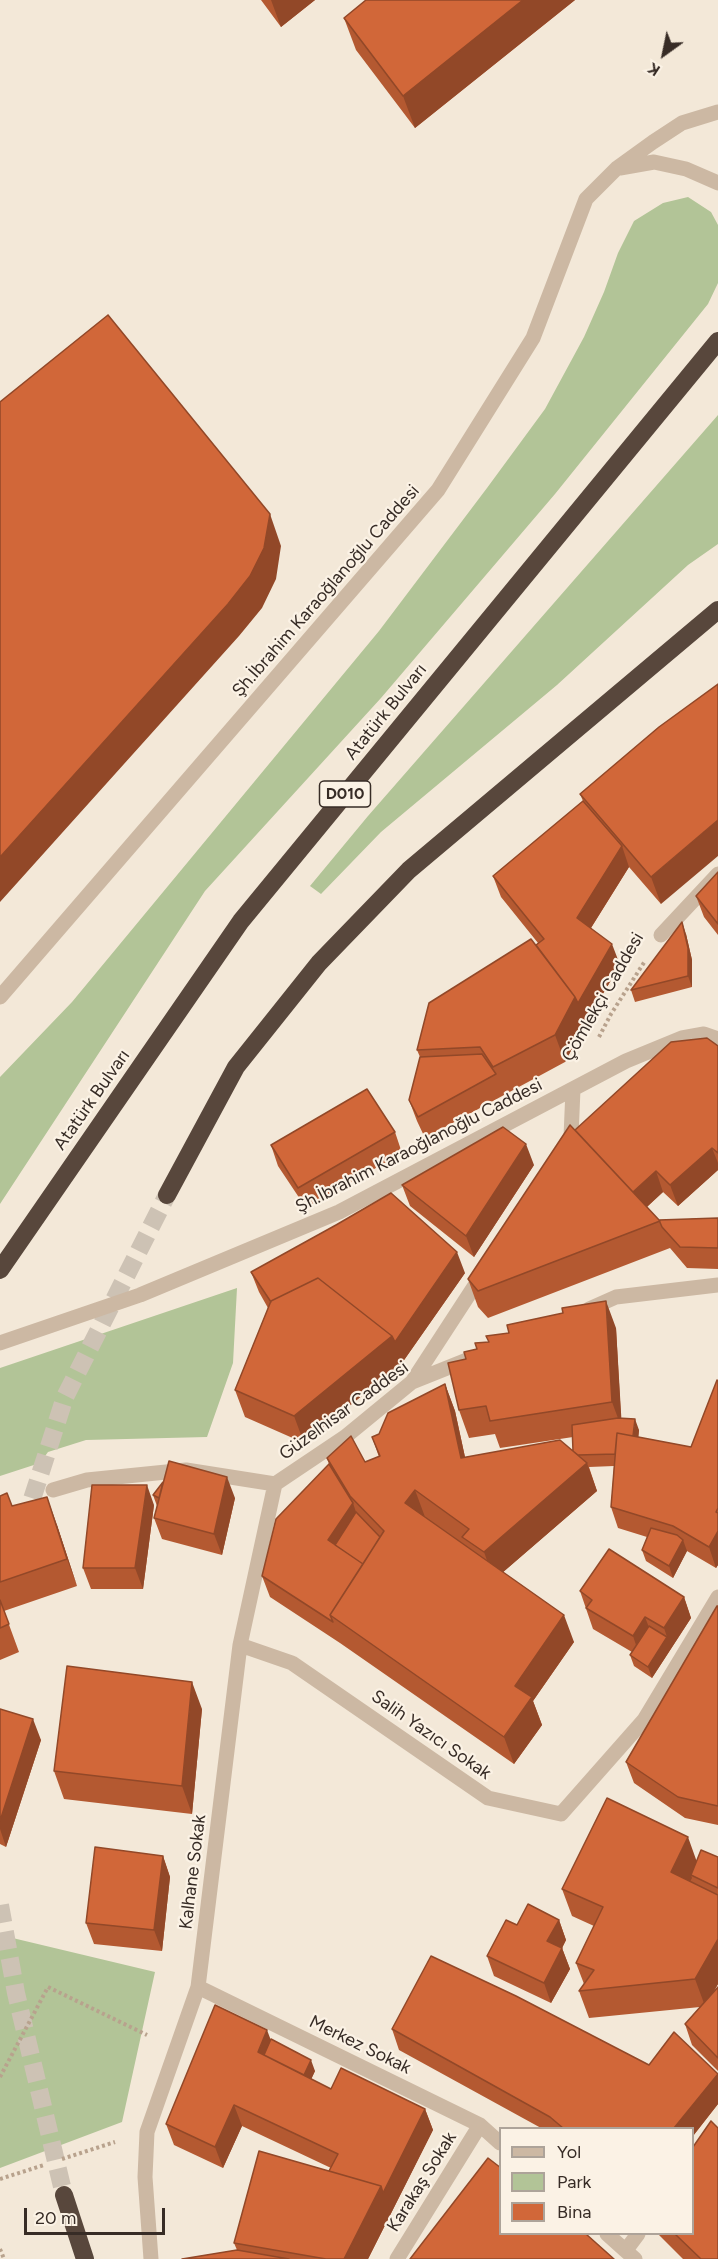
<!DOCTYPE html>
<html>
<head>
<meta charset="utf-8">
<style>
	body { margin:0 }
	#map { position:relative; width:718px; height:2259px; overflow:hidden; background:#f3e8d8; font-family:Figtree,sans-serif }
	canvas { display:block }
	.legend { position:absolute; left:499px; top:2127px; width:195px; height:108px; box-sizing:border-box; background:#fbf2e5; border:2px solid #ada399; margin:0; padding:8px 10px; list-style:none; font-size:18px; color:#372c26 }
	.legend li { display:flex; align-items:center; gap:12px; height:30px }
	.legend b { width:30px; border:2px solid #ada399 }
	.north { position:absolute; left:634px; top:24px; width:60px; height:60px; -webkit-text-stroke:4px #fbf2e5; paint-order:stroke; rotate:213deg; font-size:16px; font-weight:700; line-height:24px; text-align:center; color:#372c26 }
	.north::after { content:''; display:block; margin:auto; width:21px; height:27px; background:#372c26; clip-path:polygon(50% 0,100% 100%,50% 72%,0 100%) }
	.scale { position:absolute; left:24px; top:2208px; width:141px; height:27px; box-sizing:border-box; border:3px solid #372c26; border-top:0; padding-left:8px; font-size:18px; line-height:21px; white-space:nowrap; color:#372c26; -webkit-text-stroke:4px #fbf2e5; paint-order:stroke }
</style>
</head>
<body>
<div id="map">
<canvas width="718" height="2259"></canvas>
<ul class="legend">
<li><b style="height:8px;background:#ccb8a3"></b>Yol</li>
<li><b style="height:16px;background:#b2c497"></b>Park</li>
<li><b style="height:16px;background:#d16739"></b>Bina</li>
</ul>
<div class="north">K</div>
<div class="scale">20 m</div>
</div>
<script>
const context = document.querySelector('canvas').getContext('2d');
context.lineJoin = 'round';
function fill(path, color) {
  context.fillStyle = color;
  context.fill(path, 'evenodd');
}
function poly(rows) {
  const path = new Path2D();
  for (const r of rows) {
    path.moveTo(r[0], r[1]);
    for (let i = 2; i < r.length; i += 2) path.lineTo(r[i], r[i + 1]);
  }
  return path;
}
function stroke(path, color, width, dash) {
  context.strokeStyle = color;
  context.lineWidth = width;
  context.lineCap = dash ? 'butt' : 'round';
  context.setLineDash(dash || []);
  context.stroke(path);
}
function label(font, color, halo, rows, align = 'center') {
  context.font = font + ' Figtree,sans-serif';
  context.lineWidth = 4.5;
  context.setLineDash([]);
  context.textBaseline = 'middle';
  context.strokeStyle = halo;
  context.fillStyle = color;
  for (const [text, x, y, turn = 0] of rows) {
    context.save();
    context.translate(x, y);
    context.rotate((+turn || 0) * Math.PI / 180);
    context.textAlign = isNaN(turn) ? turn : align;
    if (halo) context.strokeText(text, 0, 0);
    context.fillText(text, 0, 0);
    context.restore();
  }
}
const green = poly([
	[688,197,711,212,718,225,718,283,708,304,555,494,381,698,205,891,0,1204,0,1077,72,1002,379,631,487,488,545,409,584,337,604,292,618,253,634,221,663,203],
	[718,415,718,544,688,565,557,685,381,832,321,894,310,886,368,816],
	[237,1288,233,1363,207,1437,86,1440,48,1452,40,1463,0,1476,0,1368],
	[0,1935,155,1972,122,2122,0,2168]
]);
const highwayTunnel = poly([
	[24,1524,65,1397,167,1195],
	[0,1905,16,1993,64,2195]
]);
const path = poly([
	[599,1037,611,1014,645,961],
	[0,2077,48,1987,147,2035],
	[62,2159,115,2142],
	[0,2179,44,2165],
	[0,2249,4,2259]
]);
const street = poly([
	[620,168,654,162,686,169,718,183],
	[661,935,718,874],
	[0,997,438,490,533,338,586,199,617,168,653,142,682,123,718,112],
	[566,1144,571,1137,573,1089],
	[589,1309,616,1297,718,1285],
	[0,1343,140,1295,339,1212,626,1061,682,1038,704,1034,718,1039],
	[412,1382,483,1273],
	[53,1490,87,1480,186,1470,275,1484,345,1437,412,1382,467,1360],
	[240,1645,292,1663,488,1798,561,1814,644,1720,718,1597],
	[198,1987,480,2125,500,2143],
	[607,2234,635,2259],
	[626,2250,638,2234],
	[151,2259,145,2177,147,2132,198,1987,240,1645,275,1484],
	[397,2259,480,2125]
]);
const highway = poly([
	[167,1195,236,1067,319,963,409,870,718,610],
	[0,1270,241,921,718,341],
	[64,2195,85,2259]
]);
const wall = poly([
	[261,0,315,0,281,27],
	[366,0,575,0,415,128,356,50,344,18],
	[659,727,661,904,629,867,591,928,620,965,585,1024,565,1062,504,1095,425,1138,417,1121,409,1100,420,1057,417,1050,538,943,501,897,493,876,583,801,580,794],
	[718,872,718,935,704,917,696,896],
	[686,934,692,960,692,987,635,1002,631,990],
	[718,1046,718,1170,678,1206,663,1192,647,1207,659,1220,718,1218,718,1269,687,1268,670,1248,488,1318,478,1307,468,1279,575,1130],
	[395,1132,402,1153,306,1208,278,1166,271,1145],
	[534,1165,474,1257,410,1206,402,1185],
	[251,1272,465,1273,402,1363,304,1443,245,1417,235,1390,268,1308,259,1292],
	[616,1328,621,1418,639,1430,638,1437,691,1447,718,1381,718,1565,716,1568,687,1551,673,1578,646,1561,642,1550,647,1537,618,1528,611,1507,614,1466,589,1467,597,1491,503,1572,574,1642,533,1701,542,1725,514,1764,340,1643,270,1597,262,1576,329,1464,327,1458,365,1462,379,1457,372,1437,379,1434,445,1384,455,1411,465,1457,573,1451,573,1437,500,1448,495,1434,469,1438,459,1410],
	[153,1495,235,1498,222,1555,162,1539,154,1518,157,1506],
	[0,1496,12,1506,57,1525,77,1586,4,1611,19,1652,0,1660],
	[154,1505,143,1589,91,1589,83,1568],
	[580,1591,684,1597,691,1618,652,1678,634,1666,630,1655,632,1652,593,1629],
	[718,1606,718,1825,685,1818,634,1783,626,1762],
	[0,1709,41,1740,6,1847,0,1844],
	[202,1709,192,1814,64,1799,54,1771],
	[163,1856,170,1877,162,1951,94,1944,86,1923],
	[718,1857,718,1984,713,1993,718,1987,718,2071,692,2045,685,2024,700,2007,589,2018,579,1991,584,1984,576,1963,594,1926,572,1916,562,1889],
	[559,1920,566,1940,562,1948,570,1969,551,2003,494,1976,487,1956,517,1925],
	[392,2029,718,2074,718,2104,693,2136,693,2128,541,2128,399,2050],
	[271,2039,315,2071,311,2079,331,2089,425,2109,433,2130,368,2259,182,2259,237,2250,234,2243,329,2171,331,2168,242,2126,223,2168,174,2145,166,2124],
	[717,2127,718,2259,683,2259,658,2234,693,2234]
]);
const shadedWall = poly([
	[271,0,315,0,281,27],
	[523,0,575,0,415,128,403,96],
	[270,514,281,546,276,579,262,608,239,636,0,902,0,857],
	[718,820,718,856,661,904,651,877],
	[622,846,629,867,584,939,577,918],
	[682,922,686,934,692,960,692,987,688,976],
	[612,944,620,965,585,1024,565,1062,555,1035,575,997],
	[526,1144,534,1165,474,1257,466,1236],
	[712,1148,718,1163,718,1170,678,1206,670,1185],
	[656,1171,663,1192,639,1214,631,1194],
	[457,1252,465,1273,402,1363,304,1443,294,1416],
	[606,1301,616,1328,622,1429,612,1402],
	[445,1384,455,1411,471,1485,461,1458],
	[635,1419,639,1430,637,1455,633,1444],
	[587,1463,597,1491,494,1580,484,1552],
	[227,1477,235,1498,222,1555,214,1534],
	[147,1485,154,1505,143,1589,135,1568],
	[415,1490,425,1517,405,1503],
	[47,1497,57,1525,77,1586,67,1559],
	[353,1503,360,1524,340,1555,328,1540],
	[718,1531,718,1565,716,1568,709,1547],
	[683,1540,687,1551,673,1578,669,1566],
	[684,1597,691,1618,652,1678,648,1667,667,1637,664,1628],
	[564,1615,574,1642,533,1701,542,1725,514,1764,504,1737,515,1686],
	[645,1617,653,1638,640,1657,633,1636],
	[192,1682,202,1709,192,1814,182,1786],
	[33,1719,41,1740,6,1847,0,1829,0,1821],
	[688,1837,698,1865,691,1875,692,1878,681,1899,671,1872],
	[163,1856,170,1877,162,1951,154,1930],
	[559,1920,566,1940,562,1948,570,1969,551,2003,544,1983,547,1941],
	[718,1939,718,1984,705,2006,695,1979],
	[267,2030,275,2051,269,2065,258,2052],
	[311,2060,315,2071,305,2093,301,2081],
	[718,2074,718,2104,693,2136,693,2128,674,2128],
	[234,2105,242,2126,223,2168,215,2147],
	[425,2109,433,2130,368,2259,344,2259,381,2186]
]);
const building = poly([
	[366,0,523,0,403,96,344,18,366,0],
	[108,315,270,514,264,548,250,576,228,604,0,857,0,402,108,315],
	[718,684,718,820,651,877,580,794,659,727,718,684],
	[583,801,622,846,577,918,612,944,578,1003,575,997,536,945,544,939,493,876,583,801],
	[718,872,718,924,696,896,718,872],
	[682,922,688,948,688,976,631,990,682,922],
	[531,939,575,997,555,1035,493,1067,480,1047,417,1050,429,1003,531,939],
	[707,1038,718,1046,718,1153,712,1148,670,1185,656,1171,633,1192,575,1130,671,1042,707,1038],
	[482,1054,496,1074,418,1117,409,1100,420,1057,482,1054],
	[367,1089,395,1132,298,1188,271,1145,367,1089],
	[570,1125,660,1221,478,1291,468,1279,570,1125],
	[503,1127,526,1144,466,1236,402,1185,503,1127],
	[391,1193,457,1252,395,1342,392,1336,318,1278,271,1301,271,1302,251,1272,336,1225,391,1193],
	[718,1218,718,1248,680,1247,662,1227,659,1220,718,1218],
	[318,1278,392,1336,294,1416,235,1390,271,1301,318,1278],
	[606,1301,612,1402,490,1421,486,1406,459,1410,448,1363,466,1359,464,1352,477,1349,475,1343,489,1342,486,1336,509,1333,507,1325,563,1313,562,1308,606,1301],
	[717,1380,718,1381,718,1508,716,1512,718,1513,718,1531,709,1547,673,1526,611,1507,617,1433,691,1447,717,1380],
	[445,1384,461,1458,560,1440,587,1463,484,1552,462,1537,469,1529,415,1490,405,1503,564,1615,515,1686,532,1697,504,1737,330,1615,384,1531,350,1496,327,1458,351,1436,365,1462,380,1456,372,1437,379,1434,388,1413,445,1384],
	[618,1418,635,1419,633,1436,617,1433,615,1454,578,1455,573,1451,572,1425,618,1418],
	[169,1461,227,1477,214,1534,154,1518,169,1461],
	[329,1464,353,1503,328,1540,363,1564,330,1615,333,1622,262,1576,276,1519,329,1464],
	[163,1482,159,1498,153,1495,163,1482],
	[92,1485,147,1485,135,1568,83,1568,92,1485],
	[7,1493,12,1506,47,1497,67,1559,0,1582,0,1496,7,1493],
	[356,1512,380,1537,363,1564,335,1545,356,1512],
	[651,1528,677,1535,683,1540,669,1566,642,1550,651,1528],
	[609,1549,684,1597,664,1628,645,1617,633,1636,586,1608,592,1600,580,1591,609,1549],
	[0,1600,9,1624,0,1628,0,1600],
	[717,1606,718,1606,718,1806,678,1797,626,1762,717,1606],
	[649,1626,667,1637,648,1667,630,1655,649,1626],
	[67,1666,192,1682,182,1786,54,1771,67,1666],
	[0,1709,33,1719,0,1821,0,1709],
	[607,1798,688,1837,671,1872,718,1895,718,1939,695,1979,579,1991,594,1970,576,1963,603,1907,562,1889,607,1798],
	[95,1847,163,1856,154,1930,86,1923,95,1847],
	[701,1850,718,1857,718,1888,691,1875,701,1850],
	[528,1904,559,1920,547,1941,562,1948,544,1983,487,1956,506,1920,517,1925,528,1904],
	[431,1956,516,1996,649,2065,674,2032,718,2074,674,2128,563,2128,550,2117,392,2029,431,1956],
	[718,1987,718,2058,685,2024,718,1987],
	[215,2005,267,2030,258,2052,331,2089,341,2068,425,2109,383,2193,381,2186,329,2171,338,2154,234,2105,215,2147,166,2124,215,2005],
	[271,2039,311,2060,304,2075,264,2055,271,2039],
	[711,2121,718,2128,718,2259,701,2259,675,2234,693,2234,693,2147,711,2121],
	[259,2151,381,2186,344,2259,326,2259,234,2243,259,2151],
	[488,2158,501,2168,501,2234,586,2234,614,2259,410,2259,488,2158],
	[237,2250,289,2259,182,2259,237,2250]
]);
const shields = [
	[345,794,51]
];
const shieldNames = [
	["D010",345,794]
];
const streetNames = [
	["Şh.İbrahim Karaoğlanoğlu Caddesi",326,591,-49],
	["Atatürk Bulvarı",386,712,-51],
	["Çömlekçi Caddesi",603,997,-60],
	["Atatürk Bulvarı",92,1100,-55],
	["Şh.İbrahim Karaoğlanoğlu Caddesi",419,1146,-27],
	["Güzelhisar Caddesi",344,1411,-36],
	["Salih Yazıcı Sokak",431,1735,35],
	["Kalhane Sokak",193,1872,-83],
	["Merkez Sokak",360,2045,26],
	["Karakaş Sokak",422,2182,-58]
];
fill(green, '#b2c497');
stroke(highwayTunnel, '#cdc2b4', 18, [18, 9]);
stroke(path, '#b8a28d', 4, [3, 3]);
stroke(street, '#ccb8a3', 15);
stroke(highway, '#58473c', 18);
fill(wall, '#b45931');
fill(shadedWall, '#924828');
fill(building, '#d16739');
stroke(building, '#924828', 1.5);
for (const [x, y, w] of shields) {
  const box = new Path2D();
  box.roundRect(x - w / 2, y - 13, w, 26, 4.5);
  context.fillStyle = '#fbf2e5';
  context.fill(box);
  stroke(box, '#372c26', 1.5);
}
label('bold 16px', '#372c26', null, shieldNames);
label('18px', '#372c26', '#fbf2e5', streetNames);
</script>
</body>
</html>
